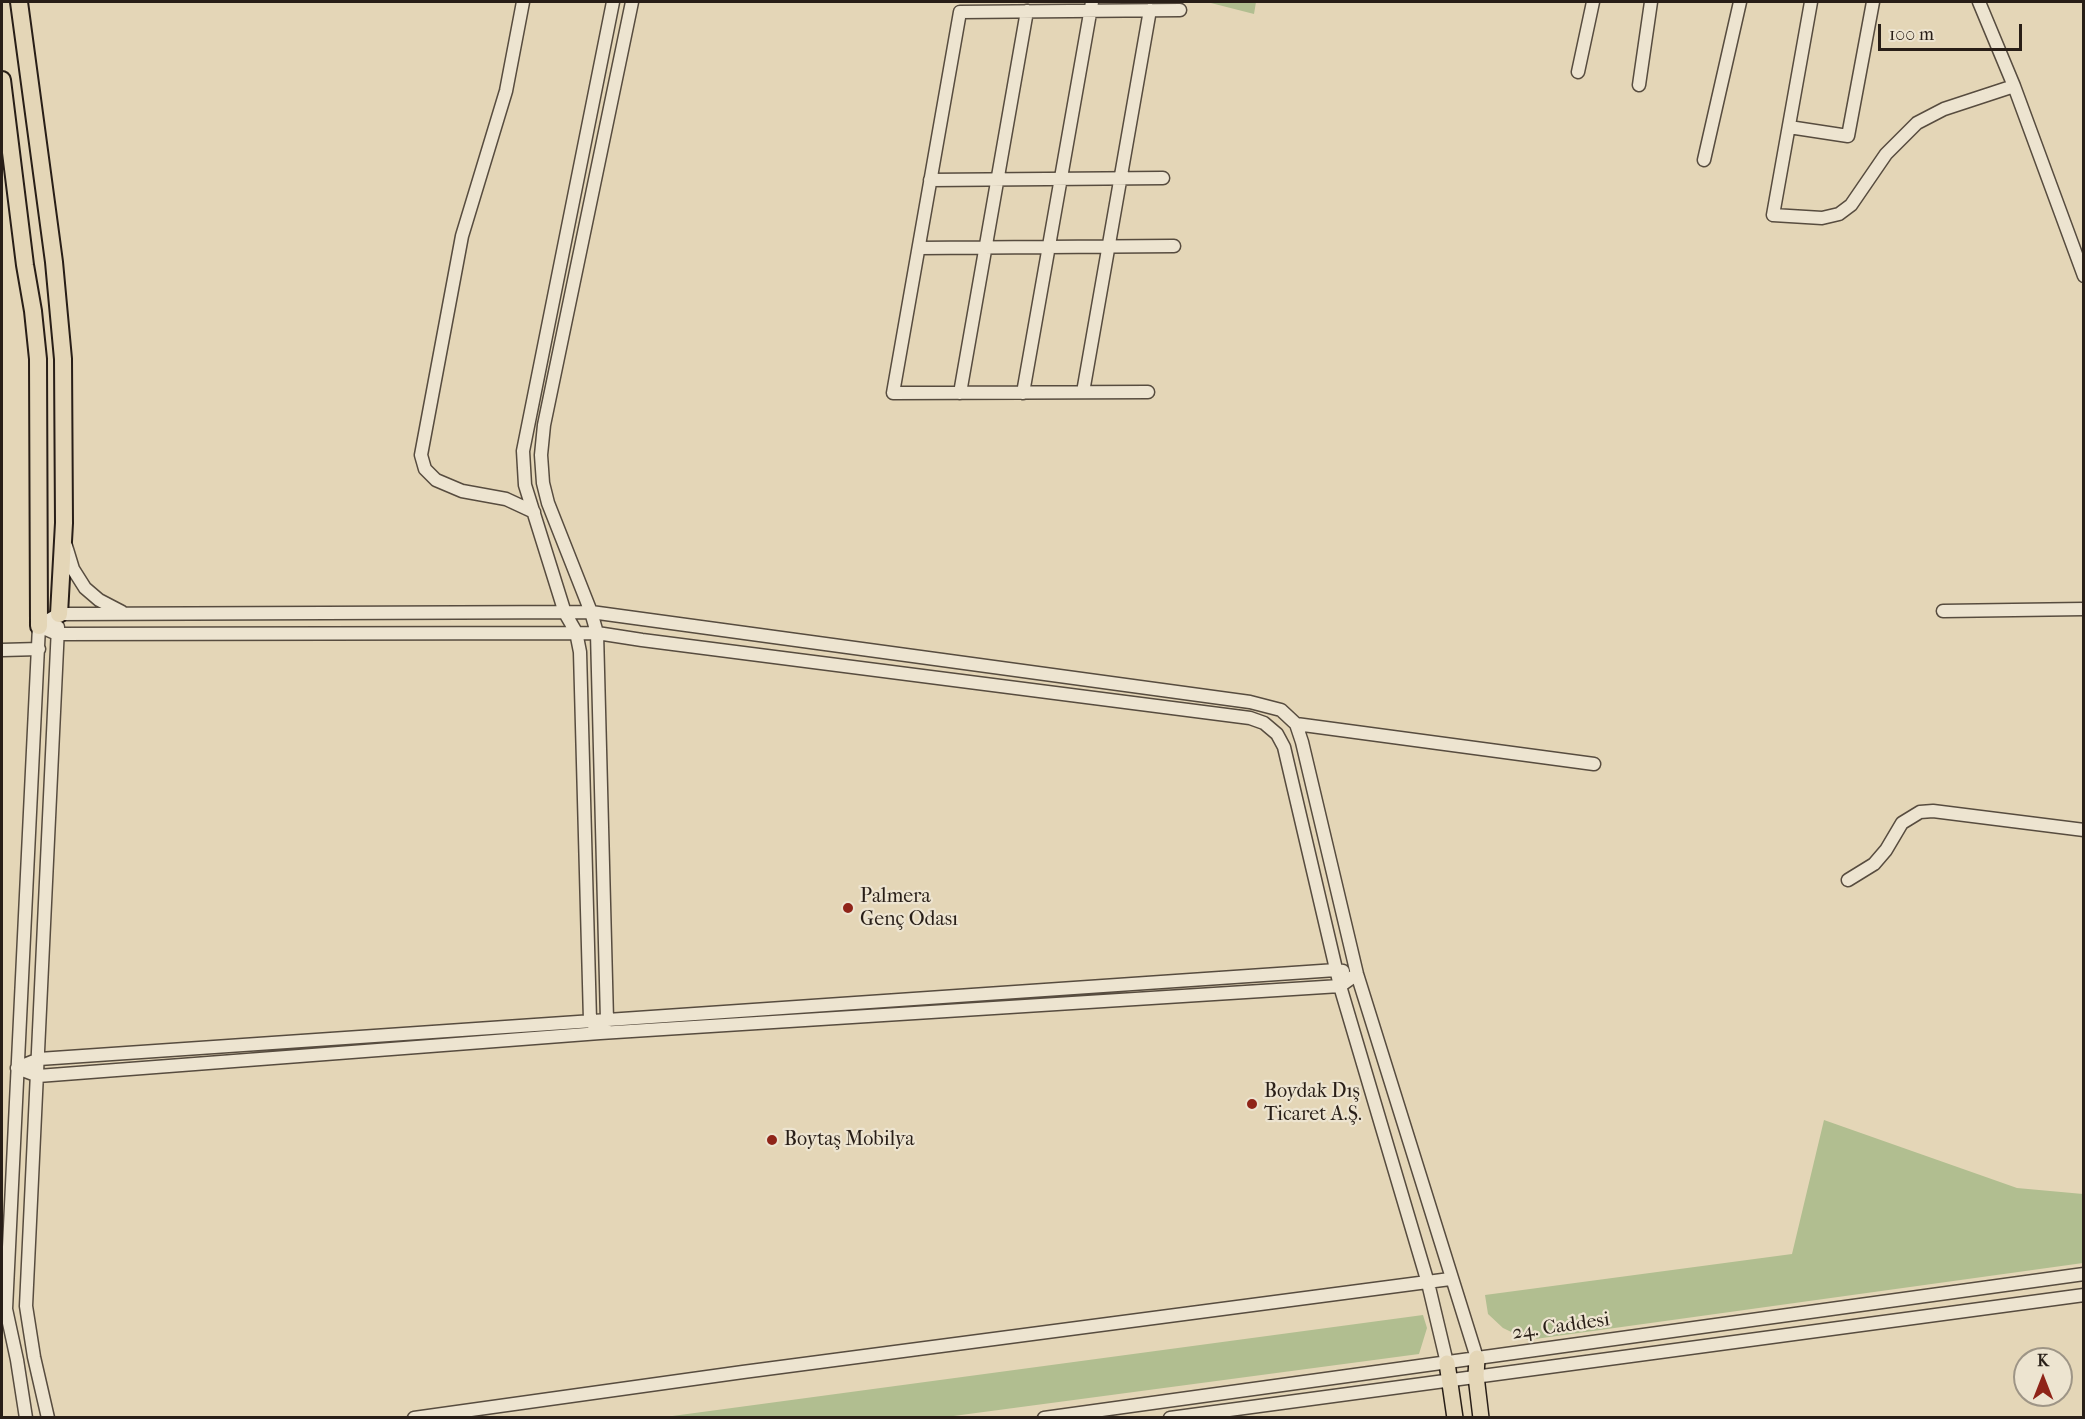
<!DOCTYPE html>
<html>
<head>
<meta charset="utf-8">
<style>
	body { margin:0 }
	#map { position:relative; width:2085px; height:1419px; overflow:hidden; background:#e4d6b7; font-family:"IM FELL French Canon",serif }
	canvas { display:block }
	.frame { position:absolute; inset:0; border:3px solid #281e17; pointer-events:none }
	.north { position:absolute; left:2013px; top:1347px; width:60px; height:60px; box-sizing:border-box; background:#ede4d0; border:2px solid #9e9586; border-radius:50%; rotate:0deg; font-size:16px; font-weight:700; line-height:24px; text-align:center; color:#281e17 }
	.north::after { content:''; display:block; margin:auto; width:21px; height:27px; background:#8f2418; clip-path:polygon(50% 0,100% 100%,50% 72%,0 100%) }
	.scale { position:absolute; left:1878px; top:24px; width:144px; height:27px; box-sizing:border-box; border:3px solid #281e17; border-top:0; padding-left:8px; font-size:18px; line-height:21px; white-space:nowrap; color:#281e17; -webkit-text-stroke:4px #ede4d0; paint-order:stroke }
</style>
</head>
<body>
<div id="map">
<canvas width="2085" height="1419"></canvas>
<div class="frame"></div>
<div class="north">K</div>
<div class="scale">100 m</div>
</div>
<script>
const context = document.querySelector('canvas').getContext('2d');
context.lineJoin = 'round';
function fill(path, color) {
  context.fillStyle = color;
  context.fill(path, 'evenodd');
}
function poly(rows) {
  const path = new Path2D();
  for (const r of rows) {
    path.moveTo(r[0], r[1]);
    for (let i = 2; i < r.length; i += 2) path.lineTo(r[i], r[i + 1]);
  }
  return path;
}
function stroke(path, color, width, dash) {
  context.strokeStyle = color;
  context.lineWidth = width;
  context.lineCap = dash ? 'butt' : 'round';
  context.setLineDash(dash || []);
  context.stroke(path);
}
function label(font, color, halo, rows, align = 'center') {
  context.font = font + ' "IM FELL French Canon",serif';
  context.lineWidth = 4.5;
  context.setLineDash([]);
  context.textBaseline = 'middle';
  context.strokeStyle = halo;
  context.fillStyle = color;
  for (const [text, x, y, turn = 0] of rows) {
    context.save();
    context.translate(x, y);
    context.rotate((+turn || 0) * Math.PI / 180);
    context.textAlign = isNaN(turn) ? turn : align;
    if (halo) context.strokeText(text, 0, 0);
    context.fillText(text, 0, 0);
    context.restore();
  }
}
const green = poly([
	[1207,2,1256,2,1254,14],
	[1824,1120,2017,1188,2083,1194,2083,1263,1528,1340,1503,1328,1488,1314,1485,1295,1792,1254],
	[1423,1315,1427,1328,1419,1354,946,1417,665,1417]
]);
const minor = poly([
	[523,2,506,91,462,236,421,455,425,469,436,480,462,491,506,499,534,512],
	[613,2,523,451,525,485,565,613,576,632,580,652,590,1020,600,1033,607,1020,597,633,591,612,548,503,543,483,541,455,544,425,632,2],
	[1811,2,1773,215,1822,218,1839,214,1851,205,1886,154,1917,123,1944,109,2014,86],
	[1979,2,2014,86,2084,276],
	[1578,72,1593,2],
	[1639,85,1651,2],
	[1789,127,1848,136,1873,2],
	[1704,160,1740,2],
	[930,180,1163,178],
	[919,248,1174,246],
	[1083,392,1150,10],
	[1148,392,893,393,960,12,1180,10],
	[960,393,1027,11],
	[1023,393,1092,2],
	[66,546,73,569,85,588,99,600,122,612],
	[1943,611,2084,609],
	[39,626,59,614,591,612,1250,702,1281,710,1296,724,1302,742,1357,974,1477,1358],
	[39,626,57,634,597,633,642,640,1250,718,1264,723,1277,734,1284,747,1340,986,1428,1283,1447,1363],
	[2,650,39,649],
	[1296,724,1594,764],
	[1848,880,1874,864,1886,850,1902,823,1920,812,1933,811,2084,830],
	[17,1068,38,1076,600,1033,1340,986,1357,974],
	[17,1068,39,1059,1336,970,1343,971],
	[26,1418,17,1360,6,1309,39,626],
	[48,1418,34,1357,26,1306,58,627],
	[414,1418,743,1372,1450,1279],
	[1044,1418,2084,1274],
	[1170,1418,2084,1295]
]);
const major = poly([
	[1477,1358,1476,1376,1481,1418],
	[1447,1363,1455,1418]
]);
const highway = poly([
	[19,2,54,262,63,359,64,523,59,614],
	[2,80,25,265,33,311,38,359,39,626]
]);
const markers = [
	[848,908,6,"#8f2418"],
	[1252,1104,6,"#8f2418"],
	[772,1140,6,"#8f2418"]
];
const poiNames = [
	["Palmera",860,897],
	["Genç Odası",860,920],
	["Boydak Dış",1264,1092],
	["Ticaret A.Ş.",1264,1115],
	["Boytaş Mobilya",784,1140]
];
const streetNames = [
	["24. Caddesi",1561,1327,-8]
];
fill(green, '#b1be90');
stroke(minor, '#574c3f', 15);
stroke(major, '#281e17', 18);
stroke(highway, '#281e17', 20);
stroke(minor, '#ede4d0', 12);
stroke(major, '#e4d6b7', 15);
stroke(highway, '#e4d6b7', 16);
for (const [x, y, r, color] of markers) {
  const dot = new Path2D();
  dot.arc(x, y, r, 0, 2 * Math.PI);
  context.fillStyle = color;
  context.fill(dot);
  stroke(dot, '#ede4d0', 2);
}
label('20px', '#281e17', '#ede4d0', poiNames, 'left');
label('20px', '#281e17', '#ede4d0', streetNames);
</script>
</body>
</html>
